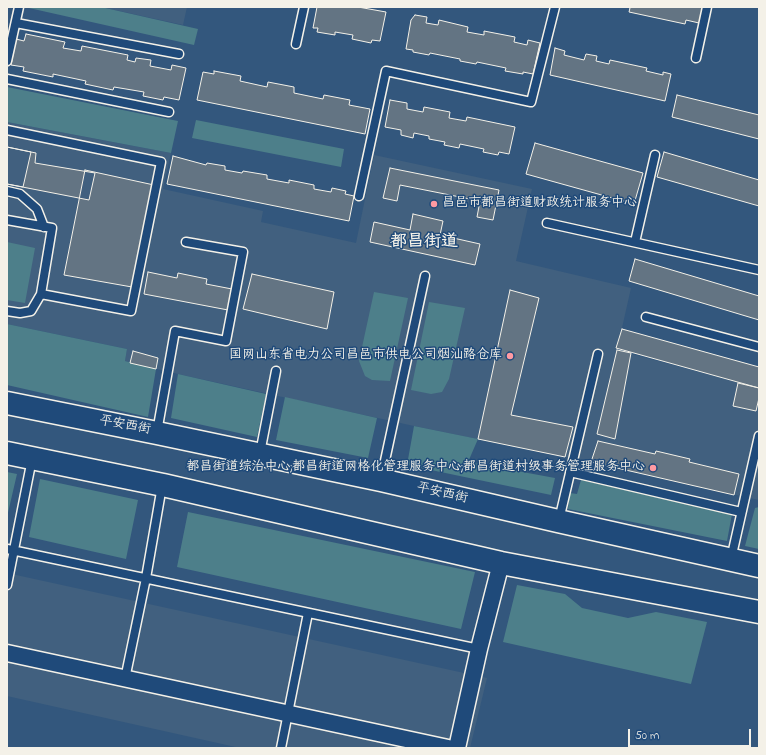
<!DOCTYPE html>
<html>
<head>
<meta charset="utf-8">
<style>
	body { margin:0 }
	#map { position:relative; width:766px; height:755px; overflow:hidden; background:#33577d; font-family:"Indie Flower",sans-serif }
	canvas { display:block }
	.frame { position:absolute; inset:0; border:8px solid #f4f1e8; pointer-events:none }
	.scale { position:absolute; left:628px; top:729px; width:123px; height:18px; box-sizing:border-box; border:2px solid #f4f1e8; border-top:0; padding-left:5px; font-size:12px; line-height:14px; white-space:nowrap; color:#f4f1e8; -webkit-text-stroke:3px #1f4a7a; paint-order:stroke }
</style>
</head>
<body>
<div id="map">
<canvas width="766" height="755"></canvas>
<div class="frame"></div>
<div class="scale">50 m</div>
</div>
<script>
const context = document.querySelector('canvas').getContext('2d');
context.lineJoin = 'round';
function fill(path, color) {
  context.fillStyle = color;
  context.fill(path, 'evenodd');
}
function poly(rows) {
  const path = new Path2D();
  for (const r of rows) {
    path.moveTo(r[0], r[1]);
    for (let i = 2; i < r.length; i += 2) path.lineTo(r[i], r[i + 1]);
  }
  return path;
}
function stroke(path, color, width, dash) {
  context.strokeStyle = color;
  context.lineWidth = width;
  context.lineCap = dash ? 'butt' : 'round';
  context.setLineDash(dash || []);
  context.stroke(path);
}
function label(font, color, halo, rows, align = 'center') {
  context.font = font + ' "Indie Flower","LXGW WenKai TC",sans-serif';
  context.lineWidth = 3;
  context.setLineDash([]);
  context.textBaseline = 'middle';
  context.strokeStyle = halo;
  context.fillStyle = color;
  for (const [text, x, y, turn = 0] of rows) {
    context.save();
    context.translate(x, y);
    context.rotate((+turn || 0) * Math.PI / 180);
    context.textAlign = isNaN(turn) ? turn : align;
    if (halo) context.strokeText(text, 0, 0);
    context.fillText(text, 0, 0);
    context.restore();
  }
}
const built = poly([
	[101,7,187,7,183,25],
	[7,122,171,153,163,189,263,211,261,222,356,243,374,155,532,189,516,261,631,288,617,350,759,388,759,500,565,457,414,426,178,374,125,361,127,349,7,324],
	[7,573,487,678,470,748,240,748,7,696]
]);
const green = poly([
	[29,7,101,7,198,29,194,45,29,8],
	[7,87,178,121,171,153,7,122],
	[196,120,344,149,341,167,192,138],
	[7,242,35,248,25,303,7,300],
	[374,292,408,298,390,381,372,380,365,376,359,361],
	[429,302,465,308,449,379,442,392,431,394,411,390],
	[7,324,127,349,125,361,156,369,148,417,7,385],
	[178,374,266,394,257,437,171,418],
	[285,397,377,418,368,458,276,440],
	[414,426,478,439,468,462,555,478,551,495,407,465],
	[7,472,17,474,7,517],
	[40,479,138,500,126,559,29,537],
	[581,480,732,514,727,541,568,509,570,493,577,494],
	[759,507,759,549,745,546,755,508],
	[188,512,475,572,461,629,177,567],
	[517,585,565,594,582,608,628,618,656,612,707,622,691,684,503,642]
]);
const building = poly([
	[317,7,358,7,386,12,380,41,372,40,371,43,352,39,353,35,335,32,335,35,317,32,318,28,313,28,317,7],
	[627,7,703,7,699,23,686,20,685,24,629,12,630,8,627,7],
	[415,15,427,17,426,23,438,25,439,20,468,27,467,32,484,35,484,31,515,37,514,42,527,45,528,40,540,43,533,74,523,72,523,74,505,71,506,68,477,62,476,64,460,61,460,59,430,53,429,55,413,52,413,50,406,49,411,20,415,15],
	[26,34,65,42,63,48,81,51,82,46,128,55,127,60,135,62,136,58,151,60,150,66,171,70,172,65,186,68,179,100,164,97,163,100,143,96,144,92,114,87,113,90,85,84,86,81,53,74,53,77,23,71,24,67,11,65,16,39,24,41,26,34],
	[555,48,565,51,564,55,584,60,586,54,597,56,596,61,609,64,610,60,647,68,646,71,663,75,663,72,671,74,665,101,550,75,555,48],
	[214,71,241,76,240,81,267,87,268,82,294,87,294,93,323,99,324,95,350,100,349,105,370,109,365,134,197,100,203,72,214,74,214,71],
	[677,95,759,115,759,139,672,117,677,95],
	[390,100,407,103,407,109,423,112,424,107,450,112,449,118,466,121,467,117,515,127,509,154,499,152,498,155,483,152,484,149,460,144,459,148,444,145,445,142,429,139,429,136,414,133,413,138,401,135,401,130,385,127,390,100],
	[535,143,643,173,634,204,526,174,535,143],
	[7,147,36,153,35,163,95,173,89,200,7,184,7,147],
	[7,147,31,152,23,187,7,184,7,147],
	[664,152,759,180,759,206,657,177,664,152],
	[173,156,206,165,207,163,225,166,225,170,242,173,243,171,267,175,267,179,289,183,289,180,314,185,314,189,331,192,332,188,346,191,345,194,354,196,349,221,167,184,173,156],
	[390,168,499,190,493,220,477,217,480,201,400,185,397,201,383,198,390,168],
	[85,170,154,185,132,287,64,275,85,170],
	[413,214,443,221,440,235,480,244,475,265,370,242,374,222,410,230,413,214],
	[635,259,759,296,759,320,629,281,635,259],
	[148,272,177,278,178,273,207,279,206,284,232,289,228,310,144,294,148,272],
	[252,274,334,292,327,329,243,309,252,274],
	[510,290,539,298,511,415,573,427,565,457,478,439,510,290],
	[622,329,759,367,759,388,616,348,622,329],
	[617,350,631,353,615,439,597,434,617,350],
	[133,351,158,358,156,369,130,363,133,351],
	[738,383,759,388,759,398,756,411,733,406,738,383],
	[598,441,655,454,656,451,690,459,689,462,739,474,734,495,591,462,598,441]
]);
const service = poly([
	[16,23,179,54],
	[296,44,304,7],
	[696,58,707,7],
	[7,61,19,7],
	[7,79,169,112],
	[7,130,161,162,131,311,41,294],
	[7,191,20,194,37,209,44,227],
	[359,196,386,71,531,102,555,7],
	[7,220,52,228,41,294,31,311,20,313,7,311],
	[547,223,759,270],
	[635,242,655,155],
	[646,317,759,347],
	[157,432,175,331,226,341,243,252,186,242],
	[260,453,276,371],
	[570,472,741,512],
	[381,479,425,276],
	[559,520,598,354],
	[7,549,479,649],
	[731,559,759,436],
	[7,585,32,459],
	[125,679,146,578,162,486],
	[281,748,308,613]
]);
const minor = poly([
	[7,653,448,748],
	[457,748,479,649,501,563]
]);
const primary = poly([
	[7,403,157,433,381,480,558,521,759,566],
	[7,453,163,485,501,563,759,612]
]);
const markers = [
	[434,204,4,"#ff9aa2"],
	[510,356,4,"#ff9aa2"],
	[653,468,4,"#ff9aa2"]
];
const poiNames = [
	["昌邑市都昌街道财政统计服务中心",442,204,"left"],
	["国网山东省电力公司昌邑市供电公司烟汕路仓库",502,356],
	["都昌街道综治中心;都昌街道网格化管理服务中心;都昌街道村级事务管理服务中心",645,468]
];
const streetNames = [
	["平安西街",125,426,11],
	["平安西街",442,494,13]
];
const districtNames = [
	["都昌街道",424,243]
];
fill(built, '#41607f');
fill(green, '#4d7f8a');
fill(building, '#637483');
stroke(building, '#f4f1e8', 1);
stroke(service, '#f4f1e8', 11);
stroke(minor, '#f4f1e8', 19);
stroke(primary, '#f4f1e8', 25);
stroke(service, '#1f4a7a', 8);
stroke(minor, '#1f4a7a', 16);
stroke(primary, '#1f4a7a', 22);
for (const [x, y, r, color] of markers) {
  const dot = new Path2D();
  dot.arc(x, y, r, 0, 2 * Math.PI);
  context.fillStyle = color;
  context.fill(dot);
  stroke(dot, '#1f4a7a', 1.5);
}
label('13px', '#f4f1e8', '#1f4a7a', poiNames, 'right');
label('13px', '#f4f1e8', '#1f4a7a', streetNames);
label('bold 17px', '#f4f1e8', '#1f4a7a', districtNames);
</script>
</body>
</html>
